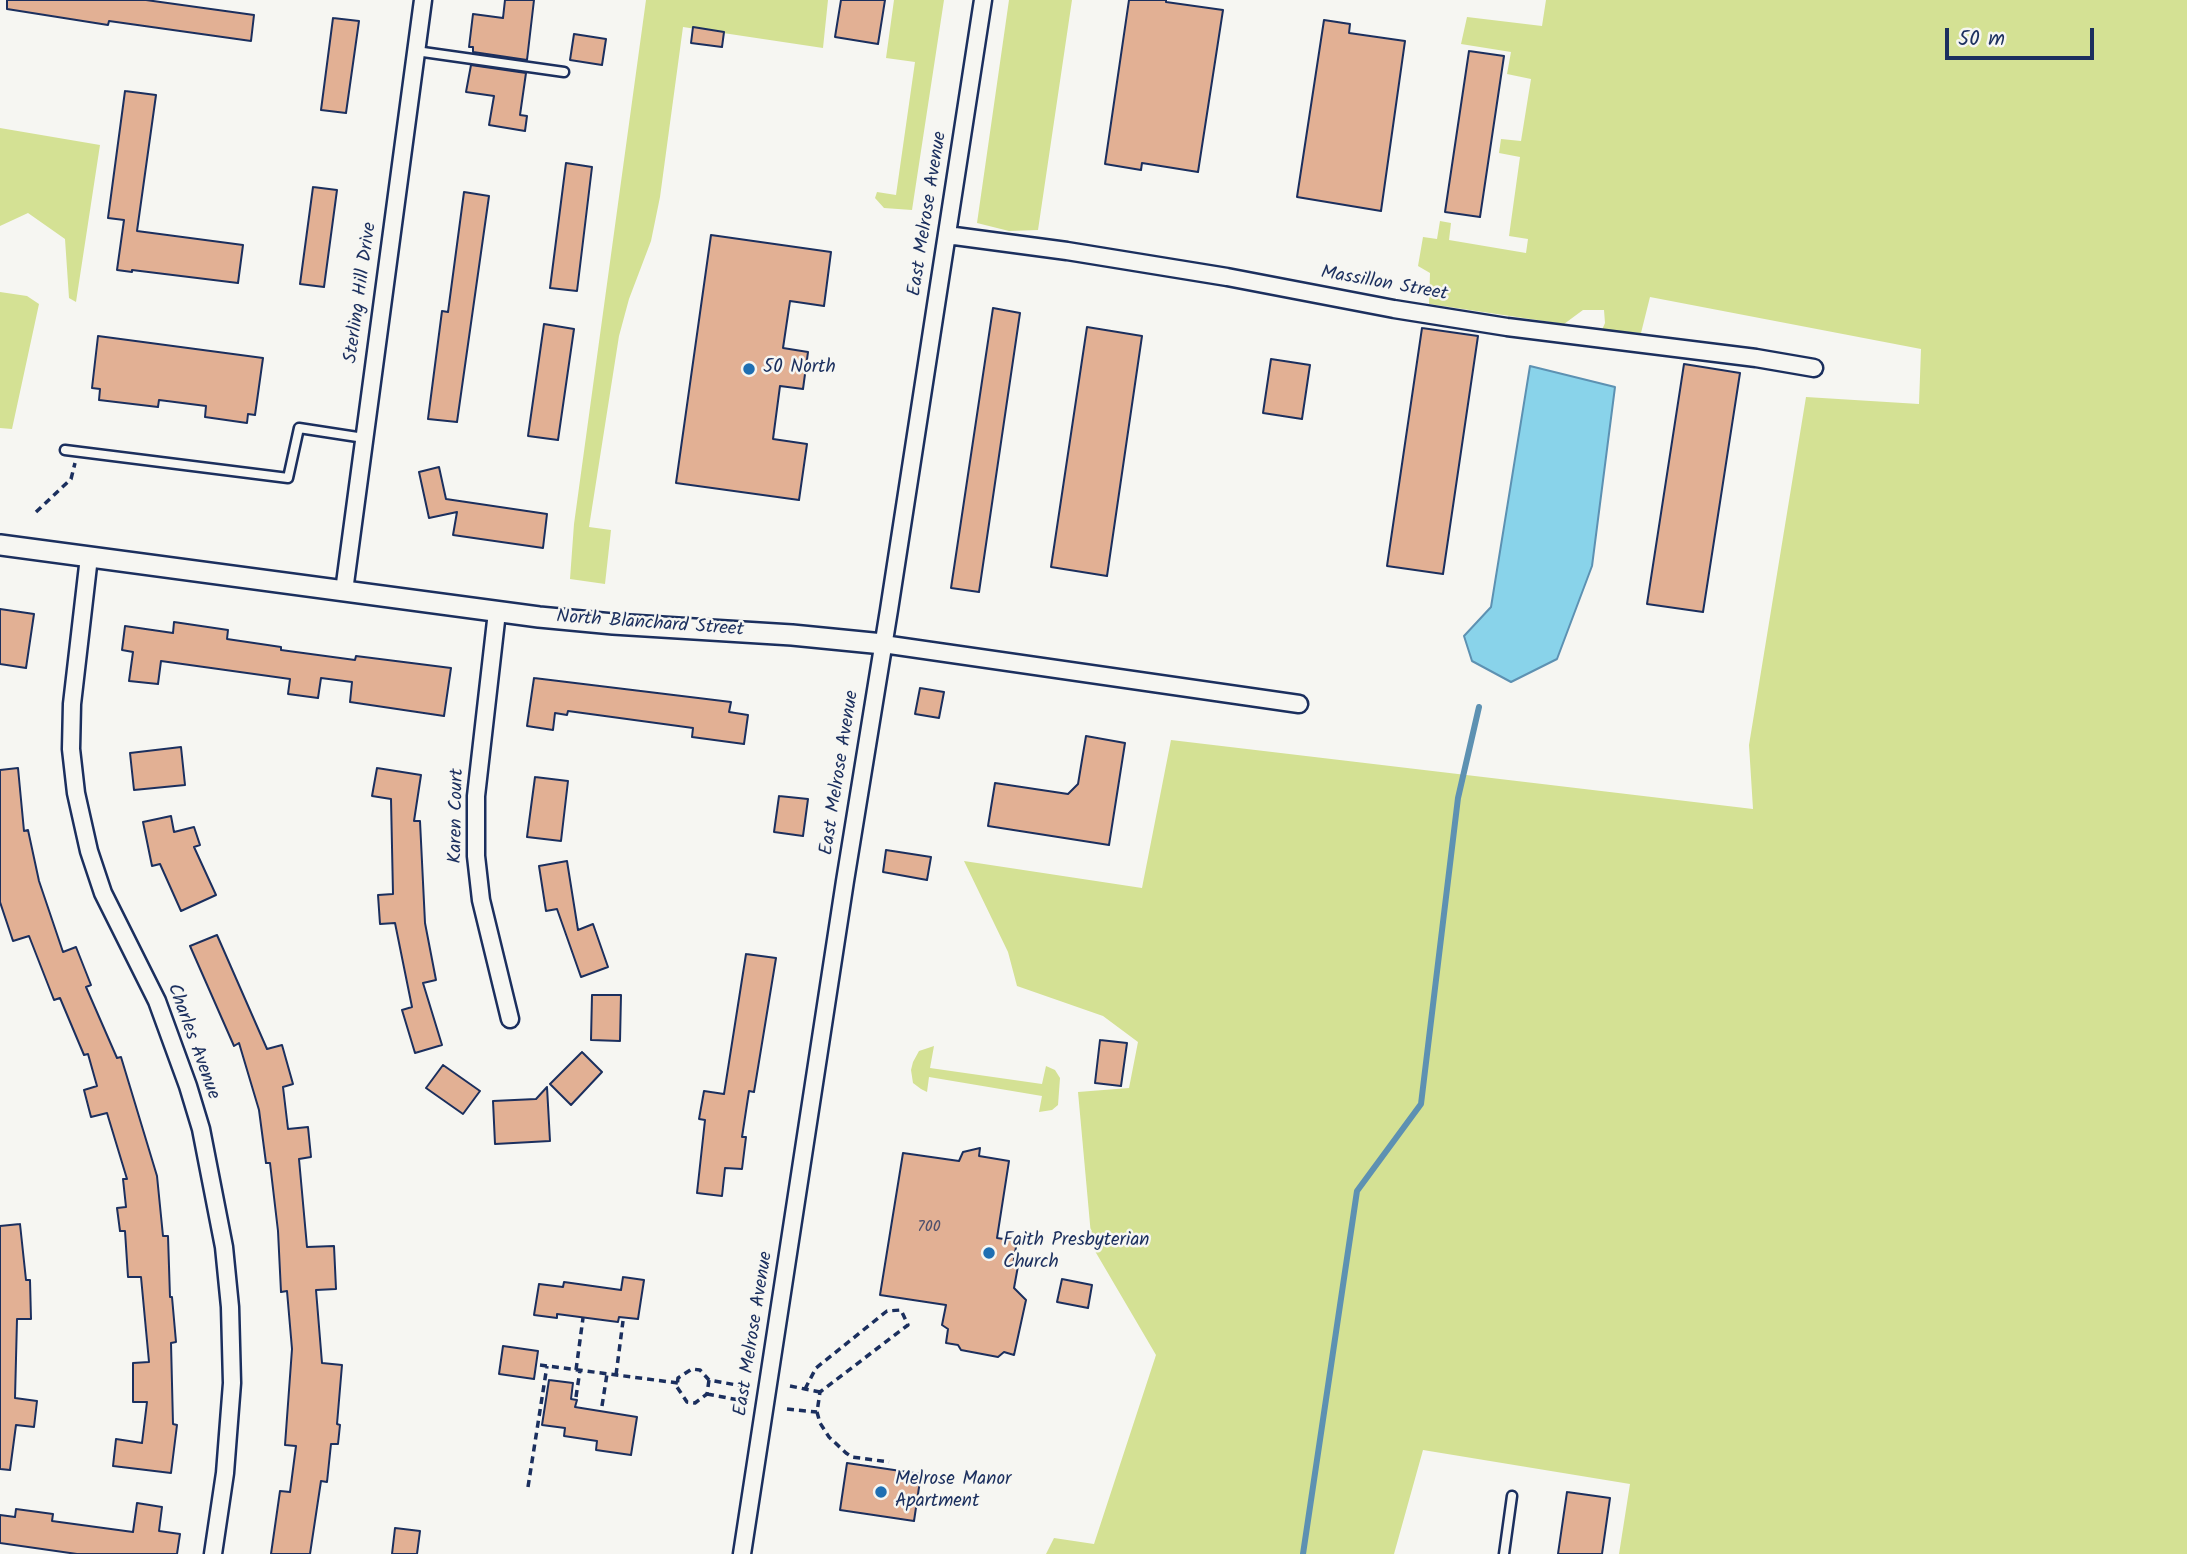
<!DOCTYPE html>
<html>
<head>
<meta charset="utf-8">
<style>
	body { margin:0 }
	#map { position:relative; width:2187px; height:1554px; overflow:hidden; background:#f6f6f2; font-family:Kalam,sans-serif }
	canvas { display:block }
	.scale { position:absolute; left:1945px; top:28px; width:149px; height:32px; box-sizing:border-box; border:4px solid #1b2f5e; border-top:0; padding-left:9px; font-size:21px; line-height:24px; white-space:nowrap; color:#1b2f5e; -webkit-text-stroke:5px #f6f6f2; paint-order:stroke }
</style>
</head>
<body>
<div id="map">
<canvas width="2187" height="1554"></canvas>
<div class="scale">50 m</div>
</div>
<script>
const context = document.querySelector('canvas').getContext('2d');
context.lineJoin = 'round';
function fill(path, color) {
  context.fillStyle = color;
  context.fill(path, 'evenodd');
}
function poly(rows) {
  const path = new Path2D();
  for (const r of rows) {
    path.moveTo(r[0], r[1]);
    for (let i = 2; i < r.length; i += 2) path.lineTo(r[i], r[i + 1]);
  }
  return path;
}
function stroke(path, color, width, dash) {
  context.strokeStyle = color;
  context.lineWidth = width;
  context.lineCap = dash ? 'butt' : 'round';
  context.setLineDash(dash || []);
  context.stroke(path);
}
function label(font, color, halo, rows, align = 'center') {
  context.font = font + ' Kalam,sans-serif';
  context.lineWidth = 5;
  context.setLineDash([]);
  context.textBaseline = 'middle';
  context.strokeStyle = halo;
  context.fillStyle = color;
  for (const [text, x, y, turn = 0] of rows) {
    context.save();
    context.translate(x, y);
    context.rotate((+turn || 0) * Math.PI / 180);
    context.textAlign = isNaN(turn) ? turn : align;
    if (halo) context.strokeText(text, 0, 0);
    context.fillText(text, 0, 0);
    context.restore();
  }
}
const green = poly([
	[646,0,828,0,823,48,683,27,660,197,651,241,629,299,619,336,589,527,611,530,605,584,570,579,574,524],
	[894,0,944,0,912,210,884,208,875,198,877,192,896,195,915,62,886,58],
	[1009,0,1072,0,1038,230,1009,231,977,223],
	[1546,0,2187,0,2187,1554,1619,1554,1630,1484,1423,1450,1394,1554,1046,1554,1054,1538,1094,1544,1156,1355,1092,1246,1078,1092,1129,1088,1138,1042,1103,1016,1017,986,1008,952,964,861,1142,888,1171,740,1753,809,1749,745,1806,397,1919,404,1921,349,1650,297,1641,333,1602,330,1605,323,1604,310,1583,310,1564,324,1429,304,1430,273,1418,266,1423,237,1437,239,1440,221,1451,223,1449,240,1526,253,1528,239,1509,236,1520,157,1499,153,1501,139,1521,141,1531,79,1507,74,1511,52,1461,44,1467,17,1542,26],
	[0,128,100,145,76,302,69,298,65,239,28,213,0,226],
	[0,292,27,296,39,304,12,429,0,428],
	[934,1046,930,1068,1042,1084,1046,1066,1055,1070,1060,1078,1058,1105,1052,1110,1039,1112,1042,1096,929,1077,927,1092,921,1089,913,1083,911,1070,913,1062,919,1051]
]);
const water = poly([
	[1530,366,1615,387,1592,566,1557,659,1511,682,1472,661,1464,636,1491,607,1530,366]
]);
const stream = poly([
	[1303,1554,1357,1191,1421,1104,1458,798,1479,707]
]);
const building = poly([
	[7,0,146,0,254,15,251,41,109,21,108,25,7,9,7,0],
	[505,0,534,0,527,60,473,52,473,47,469,47,473,14,503,18,505,0],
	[841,0,885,0,878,44,835,37,841,0],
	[1129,0,1166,0,1166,2,1223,10,1198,172,1142,163,1141,170,1105,164,1129,0],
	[333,18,359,21,346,113,321,110,333,18],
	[1324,20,1350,24,1349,33,1405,41,1381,211,1297,197,1324,20],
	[693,27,724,32,722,47,691,43,693,27],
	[574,34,606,39,602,65,570,60,574,34],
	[1469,51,1504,56,1480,217,1445,212,1469,51],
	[471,65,526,73,520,115,527,116,525,131,489,125,494,96,466,92,471,65],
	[125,91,156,95,137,231,243,245,238,283,132,270,132,272,117,270,124,220,108,218,125,91],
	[566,163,592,167,577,291,550,288,566,163],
	[313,187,337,190,324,287,300,284,313,187],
	[464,192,489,196,457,422,428,419,442,311,448,312,464,192],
	[711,235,831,252,824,306,790,301,783,348,808,352,803,389,780,386,773,439,807,444,799,500,676,483,711,235],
	[993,308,1020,313,979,592,951,588,993,308],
	[544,324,574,329,558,440,528,436,544,324],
	[1087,327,1142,336,1107,576,1051,567,1087,327],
	[1422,328,1478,336,1443,574,1387,566,1422,328],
	[98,336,263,358,255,415,248,414,247,423,205,417,206,406,159,400,158,407,99,400,100,389,92,388,98,336],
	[1271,359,1310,365,1302,419,1263,413,1271,359],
	[1684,364,1740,373,1703,612,1647,604,1684,364],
	[439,467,446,499,547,514,543,548,453,535,457,512,429,518,419,472,439,467],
	[0,609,34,614,26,668,0,664,0,609],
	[174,622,228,630,227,639,281,647,281,650,355,660,356,656,451,668,444,716,350,702,352,682,321,678,318,698,288,694,290,679,161,661,158,684,129,681,133,652,122,650,125,626,173,633,174,622],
	[534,678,731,702,729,712,748,715,744,744,692,737,693,728,568,711,567,715,555,713,553,730,527,726,534,678],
	[920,688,944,692,939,718,915,714,920,688],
	[1086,736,1125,743,1109,845,988,826,995,783,1068,794,1078,784,1086,736],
	[181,747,185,785,134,790,130,753,181,747],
	[18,768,24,831,28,830,39,881,63,952,76,947,91,985,86,987,117,1058,121,1057,157,1176,163,1236,168,1236,170,1297,172,1297,176,1342,171,1343,173,1424,177,1425,171,1473,113,1466,116,1439,142,1443,147,1402,133,1402,133,1363,149,1362,141,1277,128,1277,125,1231,120,1231,117,1208,126,1207,123,1179,127,1179,107,1113,91,1117,84,1090,97,1086,88,1054,84,1055,60,998,54,1000,29,936,13,941,0,902,0,770,18,768],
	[377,768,421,775,414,821,420,821,425,923,436,980,423,983,442,1045,415,1053,402,1010,412,1007,395,923,380,924,378,895,393,894,391,799,372,796,377,768],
	[535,777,568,781,561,841,527,837,535,777],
	[779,796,808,799,803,836,774,832,779,796],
	[171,816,174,832,194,827,200,845,194,847,216,895,181,911,160,864,152,866,143,822,171,816],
	[886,850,931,857,927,880,883,872,886,850],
	[567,861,578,930,593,924,608,967,581,977,557,909,546,911,539,866,567,861],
	[217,935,267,1049,282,1045,293,1084,283,1087,288,1129,308,1127,311,1157,299,1159,307,1247,334,1246,336,1289,316,1290,322,1363,342,1365,337,1424,340,1425,338,1444,331,1444,327,1482,321,1481,310,1554,271,1554,280,1491,290,1492,296,1446,285,1445,292,1349,287,1291,281,1292,278,1231,270,1163,266,1163,259,1110,239,1043,234,1046,190,946,217,935],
	[746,954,776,958,754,1092,749,1091,742,1137,746,1137,742,1169,725,1168,722,1196,697,1193,705,1120,699,1119,704,1091,724,1094,746,954],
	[592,995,621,995,620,1041,591,1040,592,995],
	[1100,1040,1127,1043,1121,1086,1095,1083,1100,1040],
	[582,1052,602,1072,571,1105,550,1084,582,1052],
	[443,1065,480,1091,463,1114,426,1088,443,1065],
	[547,1087,550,1141,495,1144,493,1101,536,1099,547,1087],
	[980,1148,979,1156,1009,1161,997,1238,1017,1241,1013,1265,1018,1266,1014,1288,1026,1300,1014,1355,1004,1352,998,1357,961,1350,958,1345,946,1343,948,1329,942,1325,946,1305,880,1295,903,1153,959,1161,963,1152,980,1148],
	[20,1224,26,1280,30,1280,31,1319,17,1319,15,1398,37,1401,34,1427,16,1425,10,1470,0,1469,0,1226,20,1224],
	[623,1277,644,1280,638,1319,619,1317,618,1322,557,1314,557,1318,534,1315,539,1284,563,1287,564,1282,621,1290,623,1277],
	[1062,1279,1092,1285,1088,1308,1057,1302,1062,1279],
	[503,1346,538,1351,534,1379,499,1374,503,1346],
	[549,1380,573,1383,571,1399,577,1400,575,1407,637,1417,631,1455,596,1450,597,1441,564,1436,565,1428,542,1425,549,1380],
	[847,1463,921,1474,914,1521,840,1510,847,1463],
	[1567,1492,1610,1498,1602,1554,1558,1554,1567,1492],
	[137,1503,162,1507,159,1531,180,1534,177,1554,77,1554,0,1543,0,1515,15,1517,16,1509,53,1514,52,1521,133,1532,137,1503],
	[395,1528,420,1531,417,1554,392,1554,395,1528]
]);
const path = poly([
	[36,512,71,479,75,463],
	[540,1365,678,1383],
	[576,1370,583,1318],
	[616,1375,623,1321],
	[709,1380,707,1394,695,1403,687,1402,677,1387,678,1378,692,1369,700,1370,709,1380,742,1386],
	[790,1386,820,1392],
	[805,1389,816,1368,887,1311,901,1310,908,1325,820,1392,817,1412,820,1423,829,1437,846,1453,852,1457,889,1462],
	[707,1394,739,1400],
	[576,1397,580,1370],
	[602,1406,607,1374],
	[787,1409,817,1412],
	[528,1487,547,1366]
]);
const service = poly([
	[416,51,564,72],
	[65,450,288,478,299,428,364,438],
	[1504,1554,1512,1496]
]);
const minor = poly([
	[947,235,1067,251,1227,277,1394,309,1507,327,1756,358,1814,368],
	[89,557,72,704,71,749,76,793,89,851,103,893,157,1001,188,1086,201,1129,224,1247,230,1307,232,1383,225,1473,213,1554],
	[344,591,423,0],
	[497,612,476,796,476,856,481,900,510,1019],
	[883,644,1299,704],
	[742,1554,845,881,889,610,983,0]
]);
const tertiary = poly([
	[0,545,539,617,613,624,792,635,883,644]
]);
const markers = [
	[749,369,7,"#1f6fb2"],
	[989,1253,7,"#1f6fb2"],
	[881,1492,7,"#1f6fb2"]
];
const numberNames = [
	["700",929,1228]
];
const streetNames = [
	["East Melrose Avenue",929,214,-81],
	["Massillon Street",1384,285,10],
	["Sterling Hill Drive",362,293,-82],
	["North Blanchard Street",650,625,4],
	["East Melrose Avenue",841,773,-81],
	["Karen Court",458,816,-89],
	["Charles Avenue",192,1042,70],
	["East Melrose Avenue",755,1334,-81]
];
const poiNames = [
	["50 North",763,369],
	["Faith Presbyterian",1003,1242],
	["Church",1003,1264],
	["Melrose Manor",895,1481],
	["Apartment",895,1503]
];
fill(green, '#d4e194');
fill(water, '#89d3ea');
stroke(water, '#5d91b2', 2);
stroke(stream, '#5d91b2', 6);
fill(building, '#e2b094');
stroke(building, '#1b2f5e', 2);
stroke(service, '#1b2f5e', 13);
stroke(minor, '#1b2f5e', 21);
stroke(tertiary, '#1b2f5e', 24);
stroke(path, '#1b2f5e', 3.5, [7, 5]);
stroke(service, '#f6f6f2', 8);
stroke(minor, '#f6f6f2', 16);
stroke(tertiary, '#f6f6f2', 19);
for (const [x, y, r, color] of markers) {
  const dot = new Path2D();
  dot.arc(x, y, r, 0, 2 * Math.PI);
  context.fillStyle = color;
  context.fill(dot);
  stroke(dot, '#f6f6f2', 2.5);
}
label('16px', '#4d4f6c', null, numberNames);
label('19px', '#1b2f5e', '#f6f6f2', streetNames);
label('19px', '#1b2f5e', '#f6f6f2', poiNames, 'left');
</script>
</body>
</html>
